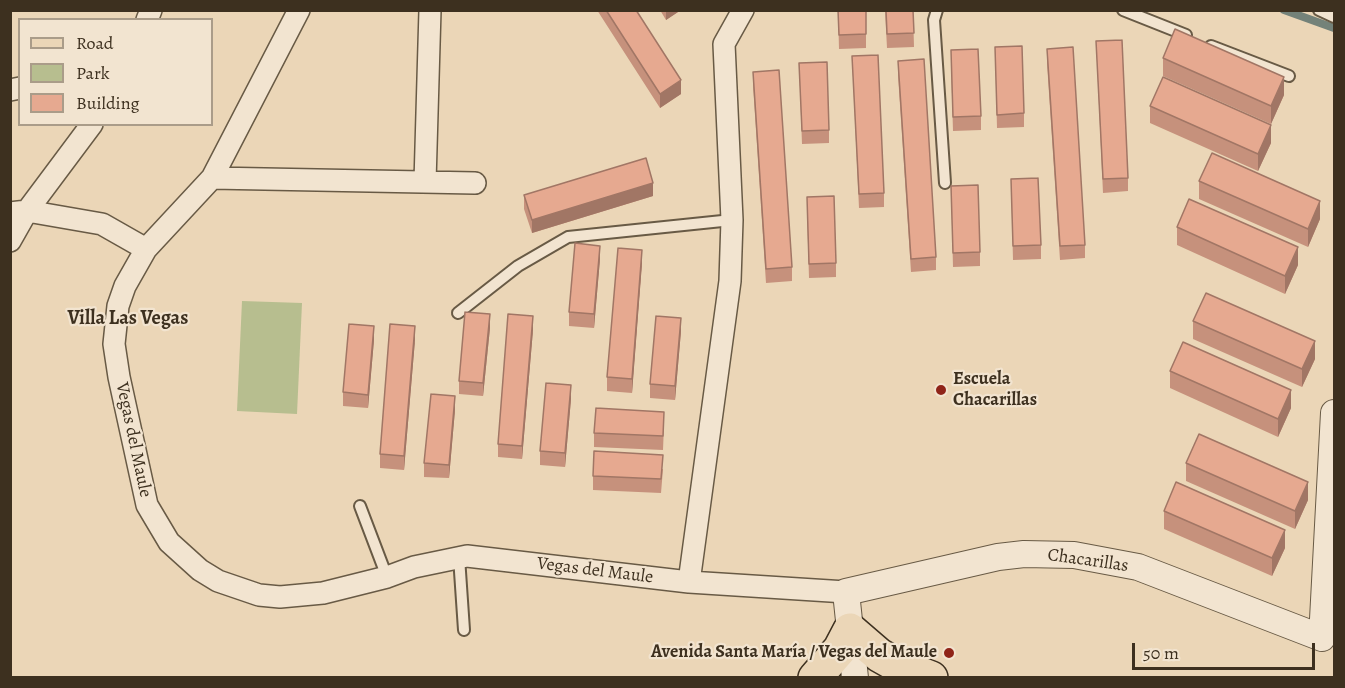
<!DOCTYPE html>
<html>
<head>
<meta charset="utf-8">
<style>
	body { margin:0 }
	#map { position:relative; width:1345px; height:688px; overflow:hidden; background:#ebd6b7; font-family:Alegreya,serif }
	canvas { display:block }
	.frame { position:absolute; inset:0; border:12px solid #3d301f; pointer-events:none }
	.legend { position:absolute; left:18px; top:18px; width:195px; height:108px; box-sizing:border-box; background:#f2e4d0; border:2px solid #aa9c89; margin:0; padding:8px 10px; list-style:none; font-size:18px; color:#3d301f }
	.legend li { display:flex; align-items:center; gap:12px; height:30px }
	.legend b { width:30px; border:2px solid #aa9c89 }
	.scale { position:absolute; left:1132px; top:643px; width:183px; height:27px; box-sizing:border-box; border:3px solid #3d301f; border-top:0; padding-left:8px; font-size:18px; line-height:21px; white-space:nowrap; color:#3d301f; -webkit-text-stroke:4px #f2e4d0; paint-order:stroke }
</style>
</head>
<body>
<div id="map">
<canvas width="1345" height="688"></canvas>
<div class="frame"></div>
<ul class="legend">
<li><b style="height:8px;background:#ebd6b7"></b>Road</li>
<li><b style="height:16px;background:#b7be8f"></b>Park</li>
<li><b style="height:16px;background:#e6a990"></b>Building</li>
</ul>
<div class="scale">50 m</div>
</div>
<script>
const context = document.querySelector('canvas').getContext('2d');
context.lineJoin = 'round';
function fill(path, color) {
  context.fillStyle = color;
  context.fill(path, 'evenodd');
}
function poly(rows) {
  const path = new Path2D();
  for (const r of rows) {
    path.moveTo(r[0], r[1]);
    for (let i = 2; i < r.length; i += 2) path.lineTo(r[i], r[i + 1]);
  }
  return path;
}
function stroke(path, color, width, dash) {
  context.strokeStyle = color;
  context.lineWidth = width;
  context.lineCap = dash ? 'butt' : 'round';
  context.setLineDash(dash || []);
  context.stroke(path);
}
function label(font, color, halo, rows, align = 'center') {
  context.font = font + ' Alegreya,serif';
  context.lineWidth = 4.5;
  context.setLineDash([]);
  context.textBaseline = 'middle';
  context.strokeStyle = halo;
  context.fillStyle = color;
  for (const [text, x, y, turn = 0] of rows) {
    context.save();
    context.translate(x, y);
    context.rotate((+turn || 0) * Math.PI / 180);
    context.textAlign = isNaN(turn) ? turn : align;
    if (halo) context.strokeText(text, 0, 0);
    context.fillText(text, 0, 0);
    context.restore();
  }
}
const green = poly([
	[242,301,302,303,297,414,237,411]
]);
const stream = poly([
	[1284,10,1334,28]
]);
const service = poly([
	[937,10,934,20,945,183],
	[1123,10,1186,35],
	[1319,10,1334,17],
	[1211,46,1289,76],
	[458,313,518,266,568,237,732,220],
	[360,506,387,577],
	[459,557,464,630]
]);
const minor = poly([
	[299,10,212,178,146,249,125,286,118,306,114,344,119,377,147,505,169,542,200,570,218,581,259,595,280,597,323,593,387,577,414,567,467,556,689,582,846,592],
	[147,20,151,10],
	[10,90,20,88],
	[212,178,475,183],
	[425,182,430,10],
	[10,213,27,211,102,224,146,249],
	[10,241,27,211,92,124],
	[689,582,730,281,732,220,724,44,743,10]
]);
const tertiary = poly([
	[855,678,846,592,998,557,1024,554,1074,555,1138,567,1322,638,1334,413]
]);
const primary = poly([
	[815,678,840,649,850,630,879,655,895,664,931,678]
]);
const wall = poly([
	[597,10,636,10,681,94,660,108],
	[660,10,681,10,666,20],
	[838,10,866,10,866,48,839,49],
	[885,10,913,10,914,47,887,48],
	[1096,41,1128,178,1128,191,1103,193],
	[995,47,1024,113,1024,127,997,128],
	[1047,49,1085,245,1085,258,1060,260,1047,63],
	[852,56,884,193,884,207,859,208],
	[1163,58,1284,95,1271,124,1163,76],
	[898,61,936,257,936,270,911,272,898,75],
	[799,63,829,130,829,143,802,144],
	[951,63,981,116,981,130,953,131],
	[753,72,792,267,792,281,766,283,753,85],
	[1150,106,1271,143,1258,171,1150,123],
	[1011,179,1041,245,1041,259,1013,260],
	[1199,181,1320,219,1308,247,1199,199],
	[951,186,980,252,980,266,953,267],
	[524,195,653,196,532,233,524,209],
	[807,211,836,263,836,277,809,278],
	[1177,227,1298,265,1285,294,1177,245],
	[600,259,594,328,569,326,569,312],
	[642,263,632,393,607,391,607,377],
	[1193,321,1315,359,1302,387,1193,339],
	[490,328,483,396,459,394,459,381],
	[533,330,522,459,498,457,498,444],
	[681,331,675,400,650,398,650,384],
	[374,340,368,408,343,406,343,392],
	[415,340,404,470,380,468,380,454],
	[1170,371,1291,408,1278,437,1170,388],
	[571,399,565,467,540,465,540,451],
	[455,410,449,478,424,477,424,463],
	[664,425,663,450,594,447,594,433],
	[1186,463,1308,500,1295,529,1186,481],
	[663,469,661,493,593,490,593,476],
	[1164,511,1285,548,1272,576,1164,529]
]);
const shadedWall = poly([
	[666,10,681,10,666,20],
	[1284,77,1284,95,1271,124,1271,106],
	[681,80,681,94,660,108,660,94],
	[1271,125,1271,143,1258,171,1258,154],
	[653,183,653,196,532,233,532,220],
	[1320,201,1320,219,1308,247,1308,229],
	[600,246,600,259,594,328,594,314],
	[1298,247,1298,265,1285,294,1285,276],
	[642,250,642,263,632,393,632,379],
	[490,314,490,328,483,396,483,383],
	[533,316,533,330,522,459,522,446],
	[681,318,681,331,675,400,675,386],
	[374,326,374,340,368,408,368,395],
	[415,326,415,340,404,470,404,456],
	[1315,341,1315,359,1302,387,1302,369],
	[571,385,571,399,565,467,565,453],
	[1291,390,1291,408,1278,437,1278,419],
	[455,396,455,410,449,478,449,465],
	[1308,482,1308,500,1295,529,1295,511],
	[1285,530,1285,548,1272,576,1272,558]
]);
const building = poly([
	[606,10,636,10,681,80,660,94,606,10],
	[838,10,866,10,866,34,839,35,838,10],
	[886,10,913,10,914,33,887,34,886,10],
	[1175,29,1284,77,1271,106,1163,58,1175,29],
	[1122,40,1128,178,1103,179,1096,41,1122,40],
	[1022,46,1024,113,997,115,995,47,1022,46],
	[1073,47,1085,245,1060,246,1047,49,1073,47],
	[978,49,981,116,953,117,951,50,978,49],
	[878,55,884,193,859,194,852,56,878,55],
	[924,59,936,257,911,259,898,61,924,59],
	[827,62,829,130,802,131,799,63,827,62],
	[779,70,792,267,766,269,753,72,779,70],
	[1163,77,1271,125,1258,154,1150,106,1163,77],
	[1212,153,1320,201,1308,229,1199,181,1212,153],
	[646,158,653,183,532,220,524,195,646,158],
	[1038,178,1041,245,1013,246,1011,179,1038,178],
	[978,185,980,252,953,253,951,186,978,185],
	[834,196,836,263,809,264,807,197,834,196],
	[1189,199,1298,247,1285,276,1177,227,1189,199],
	[575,243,600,246,594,314,569,312,575,243],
	[618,248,642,250,632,379,607,377,618,248],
	[1206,293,1315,341,1302,369,1193,321,1206,293],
	[465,312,490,314,483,383,459,381,465,312],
	[508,314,533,316,522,446,498,444,508,314],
	[656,316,681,318,675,386,650,384,656,316],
	[349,324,374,326,368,395,343,392,349,324],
	[390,324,415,326,404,456,380,454,390,324],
	[1183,342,1291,390,1278,419,1170,371,1183,342],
	[546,383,571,385,565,453,540,451,546,383],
	[431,394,455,396,449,465,424,463,431,394],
	[596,408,664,412,663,436,594,433,596,408],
	[1199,434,1308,482,1295,511,1186,463,1199,434],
	[594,451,663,455,661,479,593,476,594,451],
	[1176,482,1285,530,1272,558,1164,511,1176,482]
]);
const markers = [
	[941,390,6,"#8f2418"],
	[949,653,6,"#8f2418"]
];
const poiNames = [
	["Escuela",953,380],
	["Chacarillas",953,401],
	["Avenida Santa María / Vegas del Maule",937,653,"right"]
];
const streetNames = [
	["Vegas del Maule",133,440,78],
	["Chacarillas",1088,561,8],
	["Vegas del Maule",595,571,7]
];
const neighbourhoodNames = [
	["Villa Las Vegas",128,319]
];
fill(green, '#b7be8f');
stroke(stream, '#748279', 8);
stroke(service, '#685a45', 14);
stroke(minor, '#685a45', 24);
stroke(tertiary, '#685a45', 28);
stroke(primary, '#3d301f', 36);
stroke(service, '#f2e4d0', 10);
stroke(minor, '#f2e4d0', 21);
stroke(tertiary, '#f2e4d0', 26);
stroke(primary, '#ebd6b7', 33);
fill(wall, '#c6917c');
fill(shadedWall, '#a17665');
fill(building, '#e6a990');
stroke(building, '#a17665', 1.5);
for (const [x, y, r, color] of markers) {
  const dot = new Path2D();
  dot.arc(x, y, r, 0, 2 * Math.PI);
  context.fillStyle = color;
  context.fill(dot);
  stroke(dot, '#f2e4d0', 2);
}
label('bold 18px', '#3d301f', '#f2e4d0', poiNames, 'left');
label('18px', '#3d301f', '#f2e4d0', streetNames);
label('bold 20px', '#3d301f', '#f2e4d0', neighbourhoodNames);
</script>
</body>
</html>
